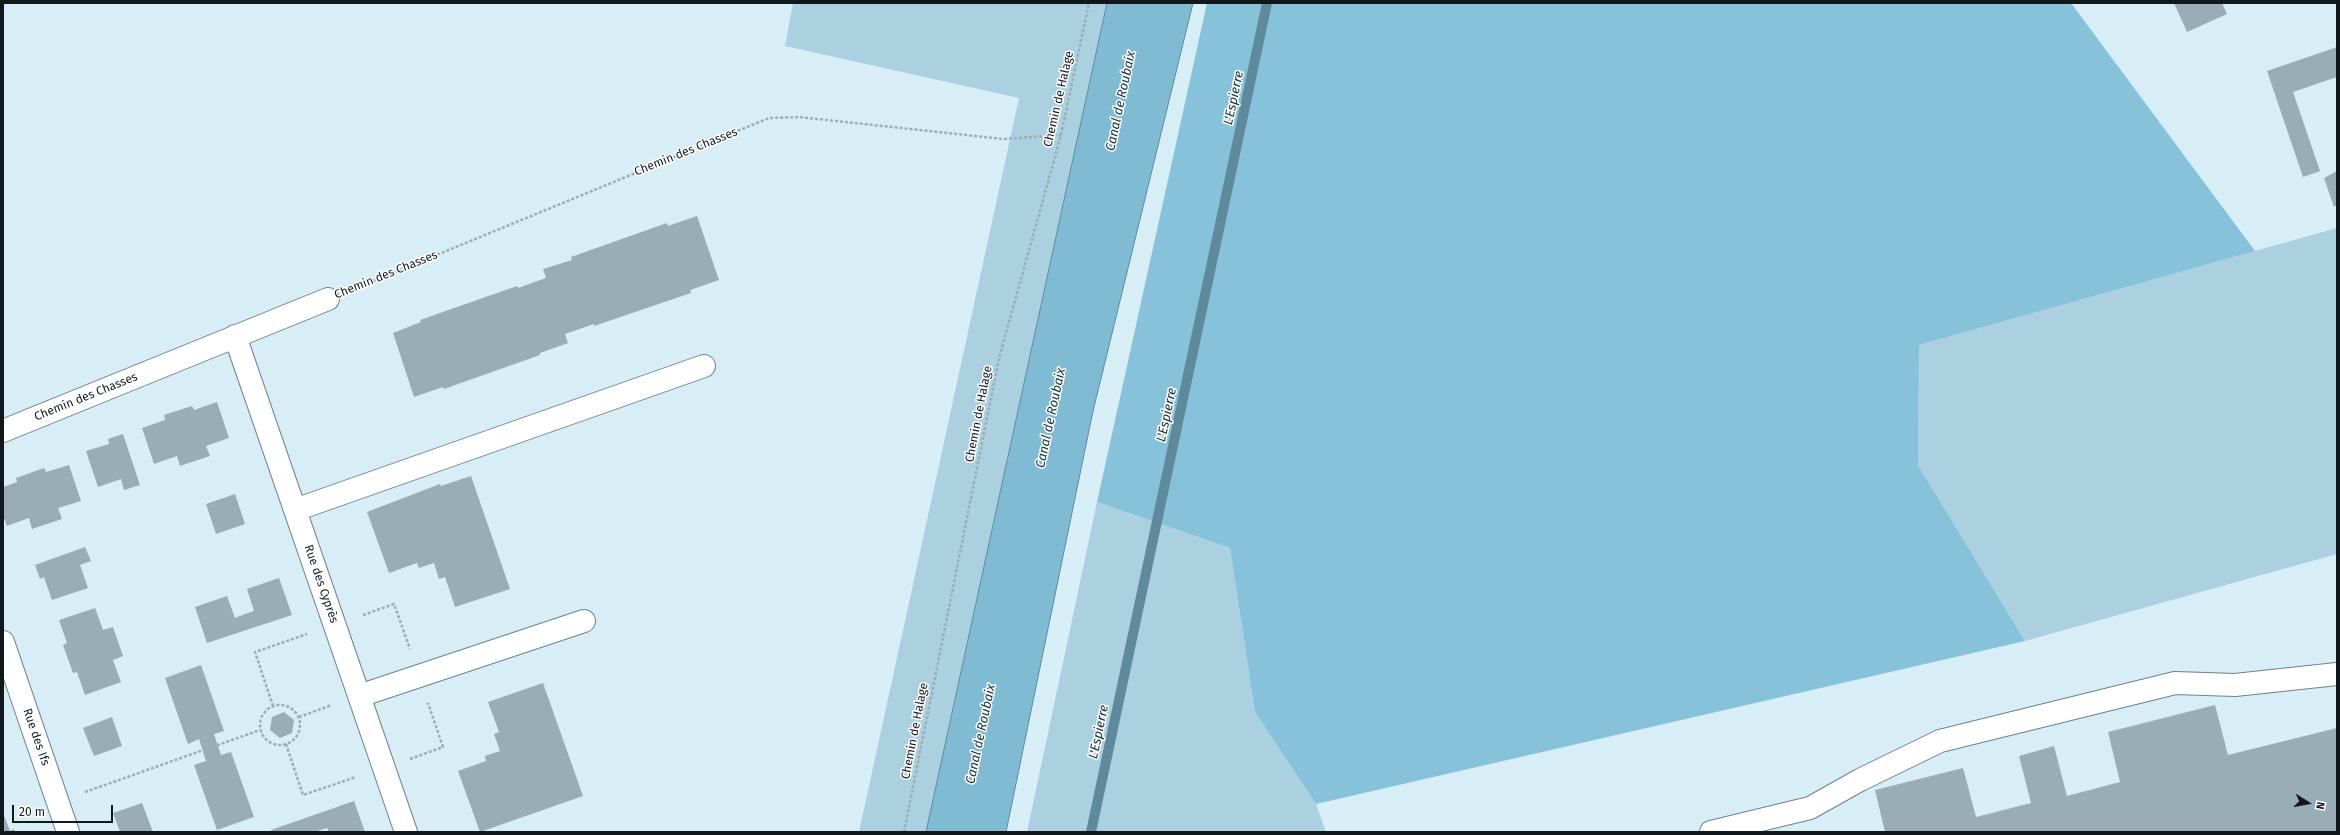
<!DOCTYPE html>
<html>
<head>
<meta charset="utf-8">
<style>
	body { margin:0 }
	#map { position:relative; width:2340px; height:835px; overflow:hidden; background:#d7eef7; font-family:"Fira Sans",sans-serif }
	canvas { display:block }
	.frame { position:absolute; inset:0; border:4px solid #10181c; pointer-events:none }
	.north { position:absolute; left:2288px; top:783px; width:40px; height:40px; -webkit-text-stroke:3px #fff; paint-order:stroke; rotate:101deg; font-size:11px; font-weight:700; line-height:16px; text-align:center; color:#10181c }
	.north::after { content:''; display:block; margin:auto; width:14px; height:18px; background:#10181c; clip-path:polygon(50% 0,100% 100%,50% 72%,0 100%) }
	.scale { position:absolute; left:12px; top:805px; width:101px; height:18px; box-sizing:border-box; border:2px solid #10181c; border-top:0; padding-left:5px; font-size:12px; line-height:14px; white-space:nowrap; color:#10181c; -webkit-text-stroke:3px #fff; paint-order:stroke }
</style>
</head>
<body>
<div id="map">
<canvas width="2340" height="835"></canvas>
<div class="frame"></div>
<div class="north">N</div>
<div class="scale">20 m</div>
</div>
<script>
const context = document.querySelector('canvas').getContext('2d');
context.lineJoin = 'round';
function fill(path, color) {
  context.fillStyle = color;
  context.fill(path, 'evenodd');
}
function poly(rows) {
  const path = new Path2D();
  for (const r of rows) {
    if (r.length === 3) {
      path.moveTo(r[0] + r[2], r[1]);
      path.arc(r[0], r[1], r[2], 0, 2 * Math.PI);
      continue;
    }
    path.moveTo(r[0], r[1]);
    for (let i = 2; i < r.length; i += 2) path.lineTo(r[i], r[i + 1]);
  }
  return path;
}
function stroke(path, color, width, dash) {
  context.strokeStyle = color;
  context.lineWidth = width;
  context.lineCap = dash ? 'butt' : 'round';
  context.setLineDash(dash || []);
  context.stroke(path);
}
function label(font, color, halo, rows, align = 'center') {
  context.font = font + ' "Fira Sans",sans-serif';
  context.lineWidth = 3;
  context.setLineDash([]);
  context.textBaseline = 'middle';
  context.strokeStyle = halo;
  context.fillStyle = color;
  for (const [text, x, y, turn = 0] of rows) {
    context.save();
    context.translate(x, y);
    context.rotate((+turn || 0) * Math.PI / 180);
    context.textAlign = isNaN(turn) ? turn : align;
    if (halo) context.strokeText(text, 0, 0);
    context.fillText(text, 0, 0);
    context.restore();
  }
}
const green = poly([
	[793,3,1107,3,926,832,859,832,1019,98,785,46],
	[2337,228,2337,554,2025,641,1918,465,1919,345],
	[1097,502,1230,548,1255,712,1316,804,1326,832,1027,832]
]);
const forest = poly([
	[1207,3,2071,3,2255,251,1919,345,1918,465,2025,641,1316,804,1255,712,1230,548,1097,502]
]);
const water = poly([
	[1107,3,1193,3,1093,411,1006,832,926,832,1107,3]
]);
const stream = poly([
	[1091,832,1267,3]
]);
const building = poly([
	[2174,3,2222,3,2227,14,2187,32],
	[2337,47,2337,77,2293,92,2320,171,2303,177,2267,71],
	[2337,171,2337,205,2334,207,2324,178],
	[697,216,719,280,690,290,691,293,594,326,594,324,565,334,568,343,540,353,540,355,444,389,443,387,414,397,393,333,421,322,420,320,517,286,518,288,546,278,543,269,572,260,571,257,667,223,668,226],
	[217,402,229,438,206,446,210,456,180,466,177,456,154,464,142,428,165,420,164,415,192,406,194,410],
	[123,434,140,485,124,490,121,479,98,487,86,451,109,444,108,439],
	[69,465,81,501,58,508,62,519,32,529,29,518,7,526,3,516,3,487,17,482,16,478,44,468,46,472],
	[471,476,510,589,455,607,445,577,439,579,434,563,419,568,417,563,389,573,367,512,440,484,441,486],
	[235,494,245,524,216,534,206,504],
	[85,547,91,561,80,565,88,588,52,600,44,577,40,579,35,565],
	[279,578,292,615,207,643,195,607,227,596,235,618,245,614,254,611,247,589],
	[95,608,103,630,113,627,123,656,113,660,121,682,85,695,77,672,73,673,63,645,67,643,59,620],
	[201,665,224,731,214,734,221,755,231,752,254,817,217,830,194,765,206,761,199,739,188,744,165,678],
	[543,683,583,796,480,832,458,771,486,761,485,756,500,751,494,734,499,732,488,702],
	[2215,705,2228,755,2337,728,2337,832,1885,832,1875,790,1963,768,1976,817,2031,803,2019,756,2054,746,2067,796,2120,782,2108,732],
	[284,712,294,720,292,733,280,738,270,730,272,717],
	[112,717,122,746,94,756,83,728],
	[354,801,365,832,329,832,327,828,314,832,271,832,271,830],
	[142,803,153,832,120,832,113,813],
	[3,813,10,831,14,829,15,832,3,832]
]);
const path = poly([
	[354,289,769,118,799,117,1003,139,1061,135],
	[363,615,394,604,410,649],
	[280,725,20],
	[273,706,255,652,307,634],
	[299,717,332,705],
	[286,744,303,795,356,777],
	[410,759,443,747,428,703],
	[85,792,260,730],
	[904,832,999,358,1061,135,1089,3]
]);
const minor = poly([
	[235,336,406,832],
	[3,431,328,299],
	[295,510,704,366],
	[3,642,68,832],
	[359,696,584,621],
	[1711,832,1810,808,1860,780,1940,741,2175,683,2235,685,2337,674]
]);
const streetNames = [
	["Chemin de Halage",1059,99,-77],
	["Chemin des Chasses",686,152,-22],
	["Chemin des Chasses",386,275,-22],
	["Chemin des Chasses",86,397,-22],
	["Chemin de Halage",979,414,-79],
	["Rue des Cyprès",321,584,71],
	["Chemin de Halage",915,731,-79],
	["Rue des Ifs",36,737,71]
];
const waterNames = [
	["L'Espierre",1234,98,-78],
	["Canal de Roubaix",1121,101,-78],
	["L'Espierre",1167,415,-78],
	["Canal de Roubaix",1051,418,-78],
	["L'Espierre",1099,732,-78],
	["Canal de Roubaix",981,734,-78]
];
fill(green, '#abd1e1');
fill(forest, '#86c2da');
fill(water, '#7fbbd2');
stroke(water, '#5e8a9b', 1);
stroke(stream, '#5e8a9b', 10);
fill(building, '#98adb6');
stroke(minor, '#6e828b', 24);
stroke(path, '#9baeb5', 2.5, [3, 2]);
stroke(minor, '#fff', 22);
label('12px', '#10181c', '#fff', streetNames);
label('italic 13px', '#112f39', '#fff', waterNames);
</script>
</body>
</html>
